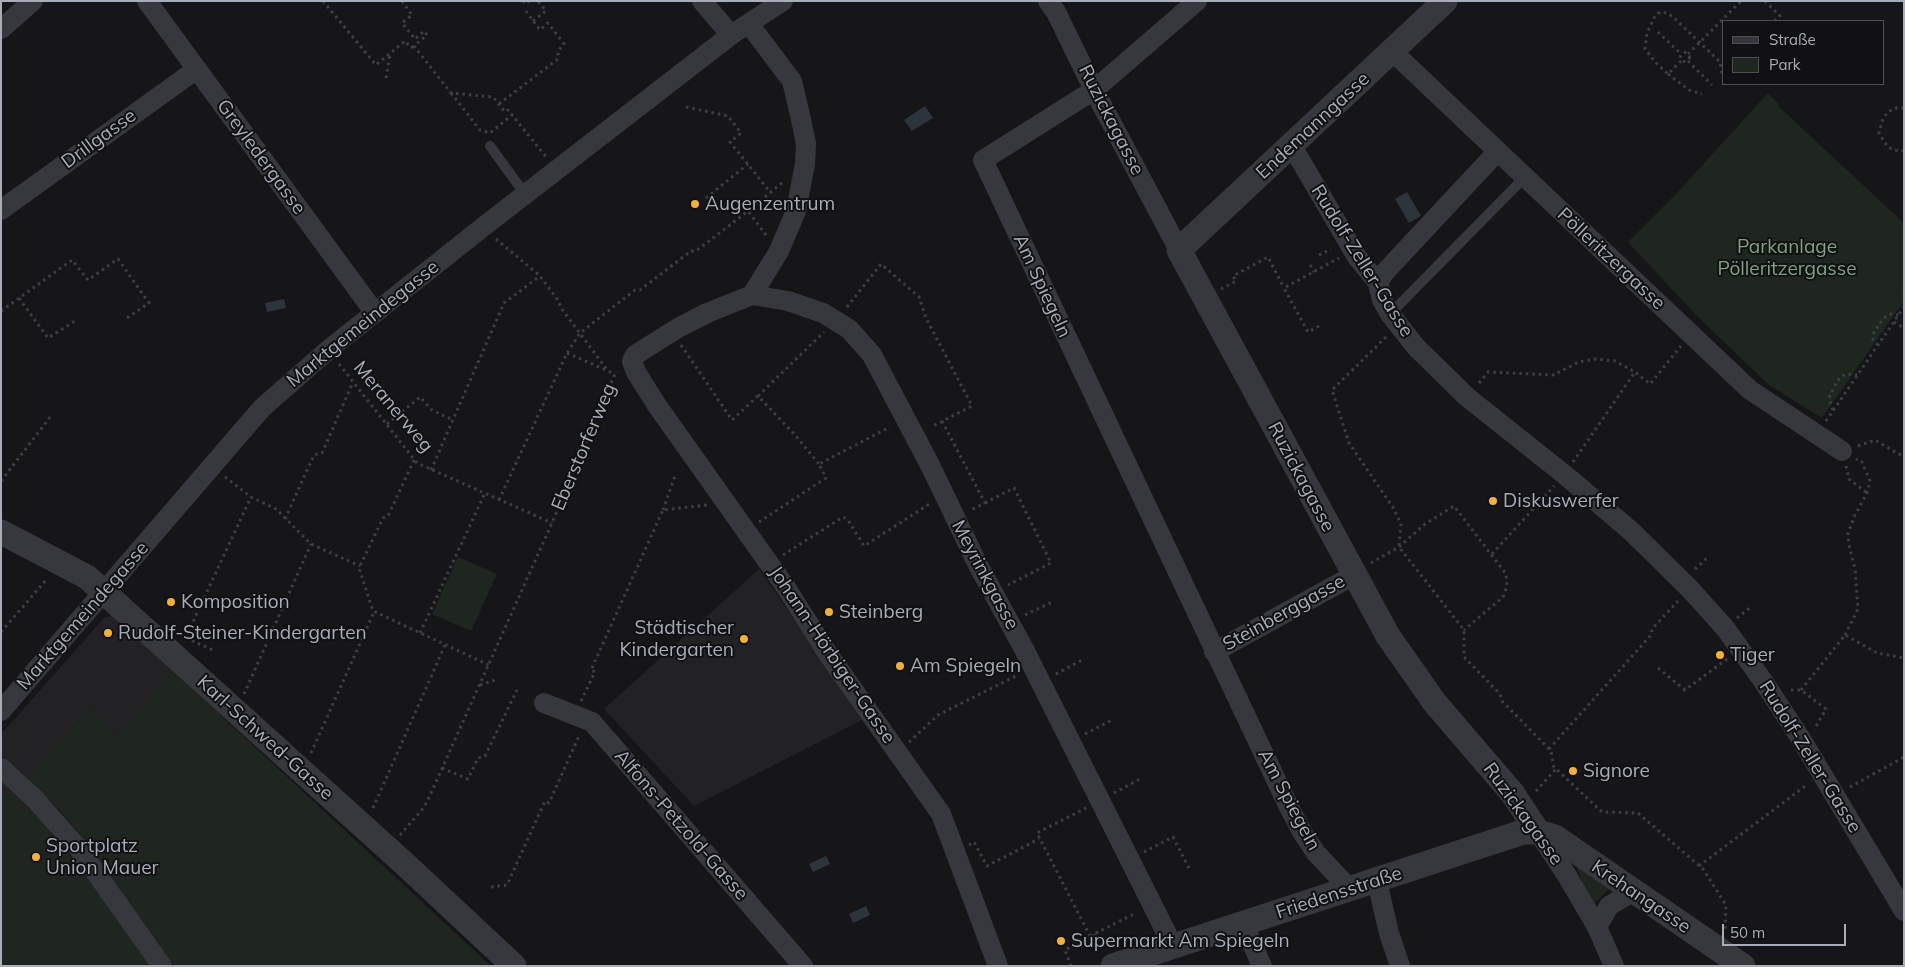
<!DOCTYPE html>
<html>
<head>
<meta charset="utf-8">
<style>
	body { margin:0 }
	#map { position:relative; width:1905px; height:967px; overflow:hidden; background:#161618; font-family:Mulish,sans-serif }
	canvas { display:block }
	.frame { position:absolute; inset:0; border:2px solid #a8adb8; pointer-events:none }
	.legend { position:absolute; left:1722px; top:20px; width:162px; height:65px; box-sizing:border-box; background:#111113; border:1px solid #4d4f55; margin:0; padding:6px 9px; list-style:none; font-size:15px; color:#a8adb8 }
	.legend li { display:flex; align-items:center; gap:10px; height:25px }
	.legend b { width:25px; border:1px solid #4d4f55 }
	.scale { position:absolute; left:1722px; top:924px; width:124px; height:22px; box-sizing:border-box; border:2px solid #a8adb8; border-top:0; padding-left:6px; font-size:15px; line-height:18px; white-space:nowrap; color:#a8adb8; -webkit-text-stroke:4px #111113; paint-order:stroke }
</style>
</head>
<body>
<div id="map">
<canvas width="1905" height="967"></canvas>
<div class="frame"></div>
<ul class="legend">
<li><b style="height:6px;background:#37383d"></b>Straße</li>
<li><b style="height:14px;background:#1e261f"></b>Park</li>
</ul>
<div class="scale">50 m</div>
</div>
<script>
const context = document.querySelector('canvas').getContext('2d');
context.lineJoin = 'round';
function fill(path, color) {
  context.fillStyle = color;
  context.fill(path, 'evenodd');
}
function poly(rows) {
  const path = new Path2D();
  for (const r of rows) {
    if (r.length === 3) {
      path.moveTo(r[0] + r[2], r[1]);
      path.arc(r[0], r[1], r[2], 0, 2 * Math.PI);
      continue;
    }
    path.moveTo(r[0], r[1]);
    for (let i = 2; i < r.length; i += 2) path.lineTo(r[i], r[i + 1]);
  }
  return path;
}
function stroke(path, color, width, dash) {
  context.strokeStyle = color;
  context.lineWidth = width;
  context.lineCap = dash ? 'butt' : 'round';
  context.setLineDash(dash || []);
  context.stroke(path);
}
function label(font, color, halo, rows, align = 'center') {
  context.font = font + ' Mulish,sans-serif';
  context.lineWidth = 4;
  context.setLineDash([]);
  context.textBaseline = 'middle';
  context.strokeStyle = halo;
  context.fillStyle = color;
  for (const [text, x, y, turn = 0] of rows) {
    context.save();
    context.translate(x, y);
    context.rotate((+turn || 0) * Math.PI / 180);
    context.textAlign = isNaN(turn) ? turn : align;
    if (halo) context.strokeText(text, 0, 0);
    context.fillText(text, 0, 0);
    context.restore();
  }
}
const built = poly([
	[759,569,864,719,694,806,604,709],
	[113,616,174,672,117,737,91,708,27,778,1,755,1,734,105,617]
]);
const green = poly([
	[1768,93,1779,104,1778,106,1904,223,1904,301,1822,418,1769,385,1697,316,1628,242,1676,194],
	[458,557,497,574,471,631,432,614],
	[174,672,491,966,174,966,79,833,53,803,27,778,91,708,117,737],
	[1,782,37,813,105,901,150,966,1,966],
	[1578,865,1609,889,1596,902,1592,902,1577,870]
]);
const water = poly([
	[925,106,933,118,912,131,904,120],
	[1407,192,1421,216,1409,223,1395,199],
	[284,299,286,308,267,312,265,303],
	[826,856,830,864,813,872,809,864],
	[866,906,870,915,853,923,849,914]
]);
const path = poly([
	[323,1,376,65,405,41,411,48,414,46],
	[402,1,412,15,402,23,415,39,424,31,427,35,414,46,451,93,493,97,505,112,508,110,547,158],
	[523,1,526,4,529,1],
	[1765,1,1780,16,1775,21],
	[533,21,546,11,538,1],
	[1658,32,1681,54],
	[1685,57,4.5],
	[1688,54,1741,1],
	[1681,61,1668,74,1656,63,1645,49,1647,33,1655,16,1660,12,1667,13,1673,17,1720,62,1722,74],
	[1688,61,1712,85],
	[1668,74,1689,90,1702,94],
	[386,78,390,54],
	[451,93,480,130,490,133,512,115],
	[499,104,558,59,558,51,564,44,548,23,540,30,525,10],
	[686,107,728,116,741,133,730,142,770,192],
	[1904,108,1895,108,1888,112,1883,118,1879,133,1887,146,1893,150,1904,151],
	[706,198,748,164],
	[766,235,748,211,783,182],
	[496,239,539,275,558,300,561,308,608,371,615,374],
	[1319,255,1331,249],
	[1310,265,1314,272],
	[1221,289,1236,281,1233,276,1268,257,1284,288],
	[1904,292,1904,297],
	[19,298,48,338,75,321],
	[847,307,881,264,919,297,926,318,972,406,931,427],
	[1,311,72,260,88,280,118,259,149,303,127,318],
	[1894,322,1904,328],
	[1319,326,1308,332,1284,288,1339,258],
	[1386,337,1332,390,1349,443,1394,509,1401,524,1399,547,1464,630,1464,657,1500,694,1502,701,1551,751,1554,767,1602,812,1638,813,1703,869,1726,905,1725,930],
	[681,345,732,420,758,396,795,435,819,464],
	[1878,345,1873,340,1874,332,1878,326,1884,318,1891,314,1899,315],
	[567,353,608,371],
	[339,364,417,463,552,523],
	[1479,383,1488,372,1553,375,1579,362,1595,359,1615,361,1635,372],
	[758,396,824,332],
	[1833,410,1829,398,1837,381,1845,374,1857,375],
	[942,421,985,503,969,511],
	[1826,421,1904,307],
	[387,424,420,397,432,410,453,420],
	[1858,446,1875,440,1904,457],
	[414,460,388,516,383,518,360,566,360,571,373,611,489,665],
	[1573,462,1635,372,1650,384,1681,346],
	[1846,466,1849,479,1867,493],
	[431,470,504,303,540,276],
	[225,477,251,497,276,509,311,544,360,566],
	[1,481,51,416],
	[499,500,567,353,580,333,635,290,640,290,691,251,696,251,748,211],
	[985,503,1014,488,1051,563,1008,585],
	[663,510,675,476],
	[285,519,314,455,322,453,353,382],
	[759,522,826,478,819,464,890,427],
	[1492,554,1554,486],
	[783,555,843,517,848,520,864,546,931,503],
	[1371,563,1399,547,1425,524,1454,506,1506,574,1507,586,1503,597,1464,630],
	[1695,569,1707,558],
	[1025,615,1052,602],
	[1737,618,1752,606],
	[1,632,47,579],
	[420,633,485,493],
	[1845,635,1858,609,1855,569,1849,545,1848,533,1855,515,1867,493,1870,481,1862,462,1856,459],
	[186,638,213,650],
	[185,639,251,497],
	[1658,668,1685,690,1727,659],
	[1056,674,1084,659],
	[480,685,495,680],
	[1791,690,1801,690,1826,709,1815,728],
	[1801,690,1845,635,1877,653,1904,658],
	[244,694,311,544],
	[581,701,595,672,591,670,663,510,707,505],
	[1085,734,1114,719],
	[909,742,938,715,1018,675],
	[1549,749,1651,635,1652,629,1678,601],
	[311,753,374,612],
	[442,768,468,779,478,758,485,756,517,690],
	[1850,787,1904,757],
	[1536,791,1556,769],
	[1114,793,1140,779],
	[373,808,445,645],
	[400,835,421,811,427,802,552,523,615,374,618,372],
	[969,845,974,842,987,866,1039,839],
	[1144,852,1173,837,1190,870],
	[1699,866,1808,784],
	[491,887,507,885,545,801,549,803,579,736],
	[1094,934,1103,951],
	[1090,936,1136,913],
	[1071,966,1065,950,1090,936,1037,833,1086,808]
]);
const service = poly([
	[490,146,525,194],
	[1390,314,1524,178]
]);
const minor = poly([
	[147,1,375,313],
	[702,1,731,35],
	[1048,1,1056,12,1094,90,1179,250],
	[1197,1,1094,90,983,160,1287,803,1302,832,1316,853,1350,889],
	[749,24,792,81,801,119,806,144,805,164,796,211,779,251,752,295,707,313,678,328,635,355,632,361,636,372,656,404,785,586,828,654,941,814,998,966],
	[1,29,33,1],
	[1393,52,1750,390,1842,451],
	[1292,146,1357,257,1378,283,1382,300,1390,314,1416,347,1467,397,1565,475,1631,531,1690,589,1725,628,1763,681,1801,739,1904,911],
	[1,210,197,69],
	[1378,283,1384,273,1497,152],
	[752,295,788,301,823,313,849,329,872,355,930,465,978,565,1024,649,1173,946],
	[1214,652,1354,575],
	[544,703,592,722,803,966],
	[1,711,262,408,328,350,483,227,731,35,783,1],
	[1,768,35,799,79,849,162,966],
	[1538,832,1566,874,1597,927,1614,966],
	[1377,881,1389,933,1400,966],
	[1243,923,1262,966],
	[1597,927,1609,906,1634,891]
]);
const tertiary = poly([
	[1445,1,1179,250,1388,636,1435,703,1513,794,1538,832],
	[1,532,87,577,407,866,514,966],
	[1113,966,1523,832,1538,832,1555,837,1743,966]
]);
const markers = [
	[695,204,5,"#f2b134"],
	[1493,501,5,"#f2b134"],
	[171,602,5,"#f2b134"],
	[829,612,5,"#f2b134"],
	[108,633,5,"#f2b134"],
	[744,639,5,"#f2b134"],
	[1720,655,5,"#f2b134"],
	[900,666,5,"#f2b134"],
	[1573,771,5,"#f2b134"],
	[36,857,5,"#f2b134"],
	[1061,941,5,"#f2b134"]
];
const streetNames = [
	["Ruzickagasse",1111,120,63],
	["Endemanngasse",1313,126,-43],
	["Drillgasse",99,139,-36],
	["Greyledergasse",261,157,54],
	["Pölleritzergasse",1611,259,43],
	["Rudolf-Zeller-Gasse",1362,261,58],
	["Am Spiegeln",1042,286,65],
	["Marktgemeindegasse",363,324,-39],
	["Meranerweg",393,407,50],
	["Eberstorferweg",584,447,-67],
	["Ruzickagasse",1301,477,62],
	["Meyrinkgasse",985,575,62],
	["Steinberggasse",1284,613,-29],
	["Marktgemeindegasse",83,616,-49],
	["Johann-Hörbiger-Gasse",832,655,56],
	["Karl-Schwed-Gasse",265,738,42],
	["Rudolf-Zeller-Gasse",1810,757,58],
	["Am Spiegeln",1289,800,62],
	["Ruzickagasse",1523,814,54],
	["Alfons-Petzold-Gasse",681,825,49],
	["Friedensstraße",1339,893,-18],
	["Krehangasse",1641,897,34]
];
const poiNames = [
	["Augenzentrum",705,204],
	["Diskuswerfer",1503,501],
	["Komposition",181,602],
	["Steinberg",839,612],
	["Städtischer",734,628,"right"],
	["Kindergarten",734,650,"right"],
	["Rudolf-Steiner-Kindergarten",118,633],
	["Tiger",1730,655],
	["Am Spiegeln",910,666],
	["Signore",1583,771],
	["Sportplatz",46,846],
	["Union Mauer",46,868],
	["Supermarkt Am Spiegeln",1071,941]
];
const parkNames = [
	["Parkanlage",1787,247],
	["Pölleritzergasse",1787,269]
];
fill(built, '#222225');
fill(green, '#1e261f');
fill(water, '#2c353c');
stroke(path, '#3d3f44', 3, [2.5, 4]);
stroke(service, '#37383d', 10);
stroke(minor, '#37383d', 20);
stroke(tertiary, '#37383d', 25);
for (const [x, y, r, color] of markers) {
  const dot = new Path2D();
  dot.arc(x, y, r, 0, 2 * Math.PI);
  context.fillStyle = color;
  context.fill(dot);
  stroke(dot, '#111113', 2);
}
label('19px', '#a8adb8', '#111113', streetNames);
label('19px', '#a8adb8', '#111113', poiNames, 'left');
label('19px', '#7fa381', '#111113', parkNames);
</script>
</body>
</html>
